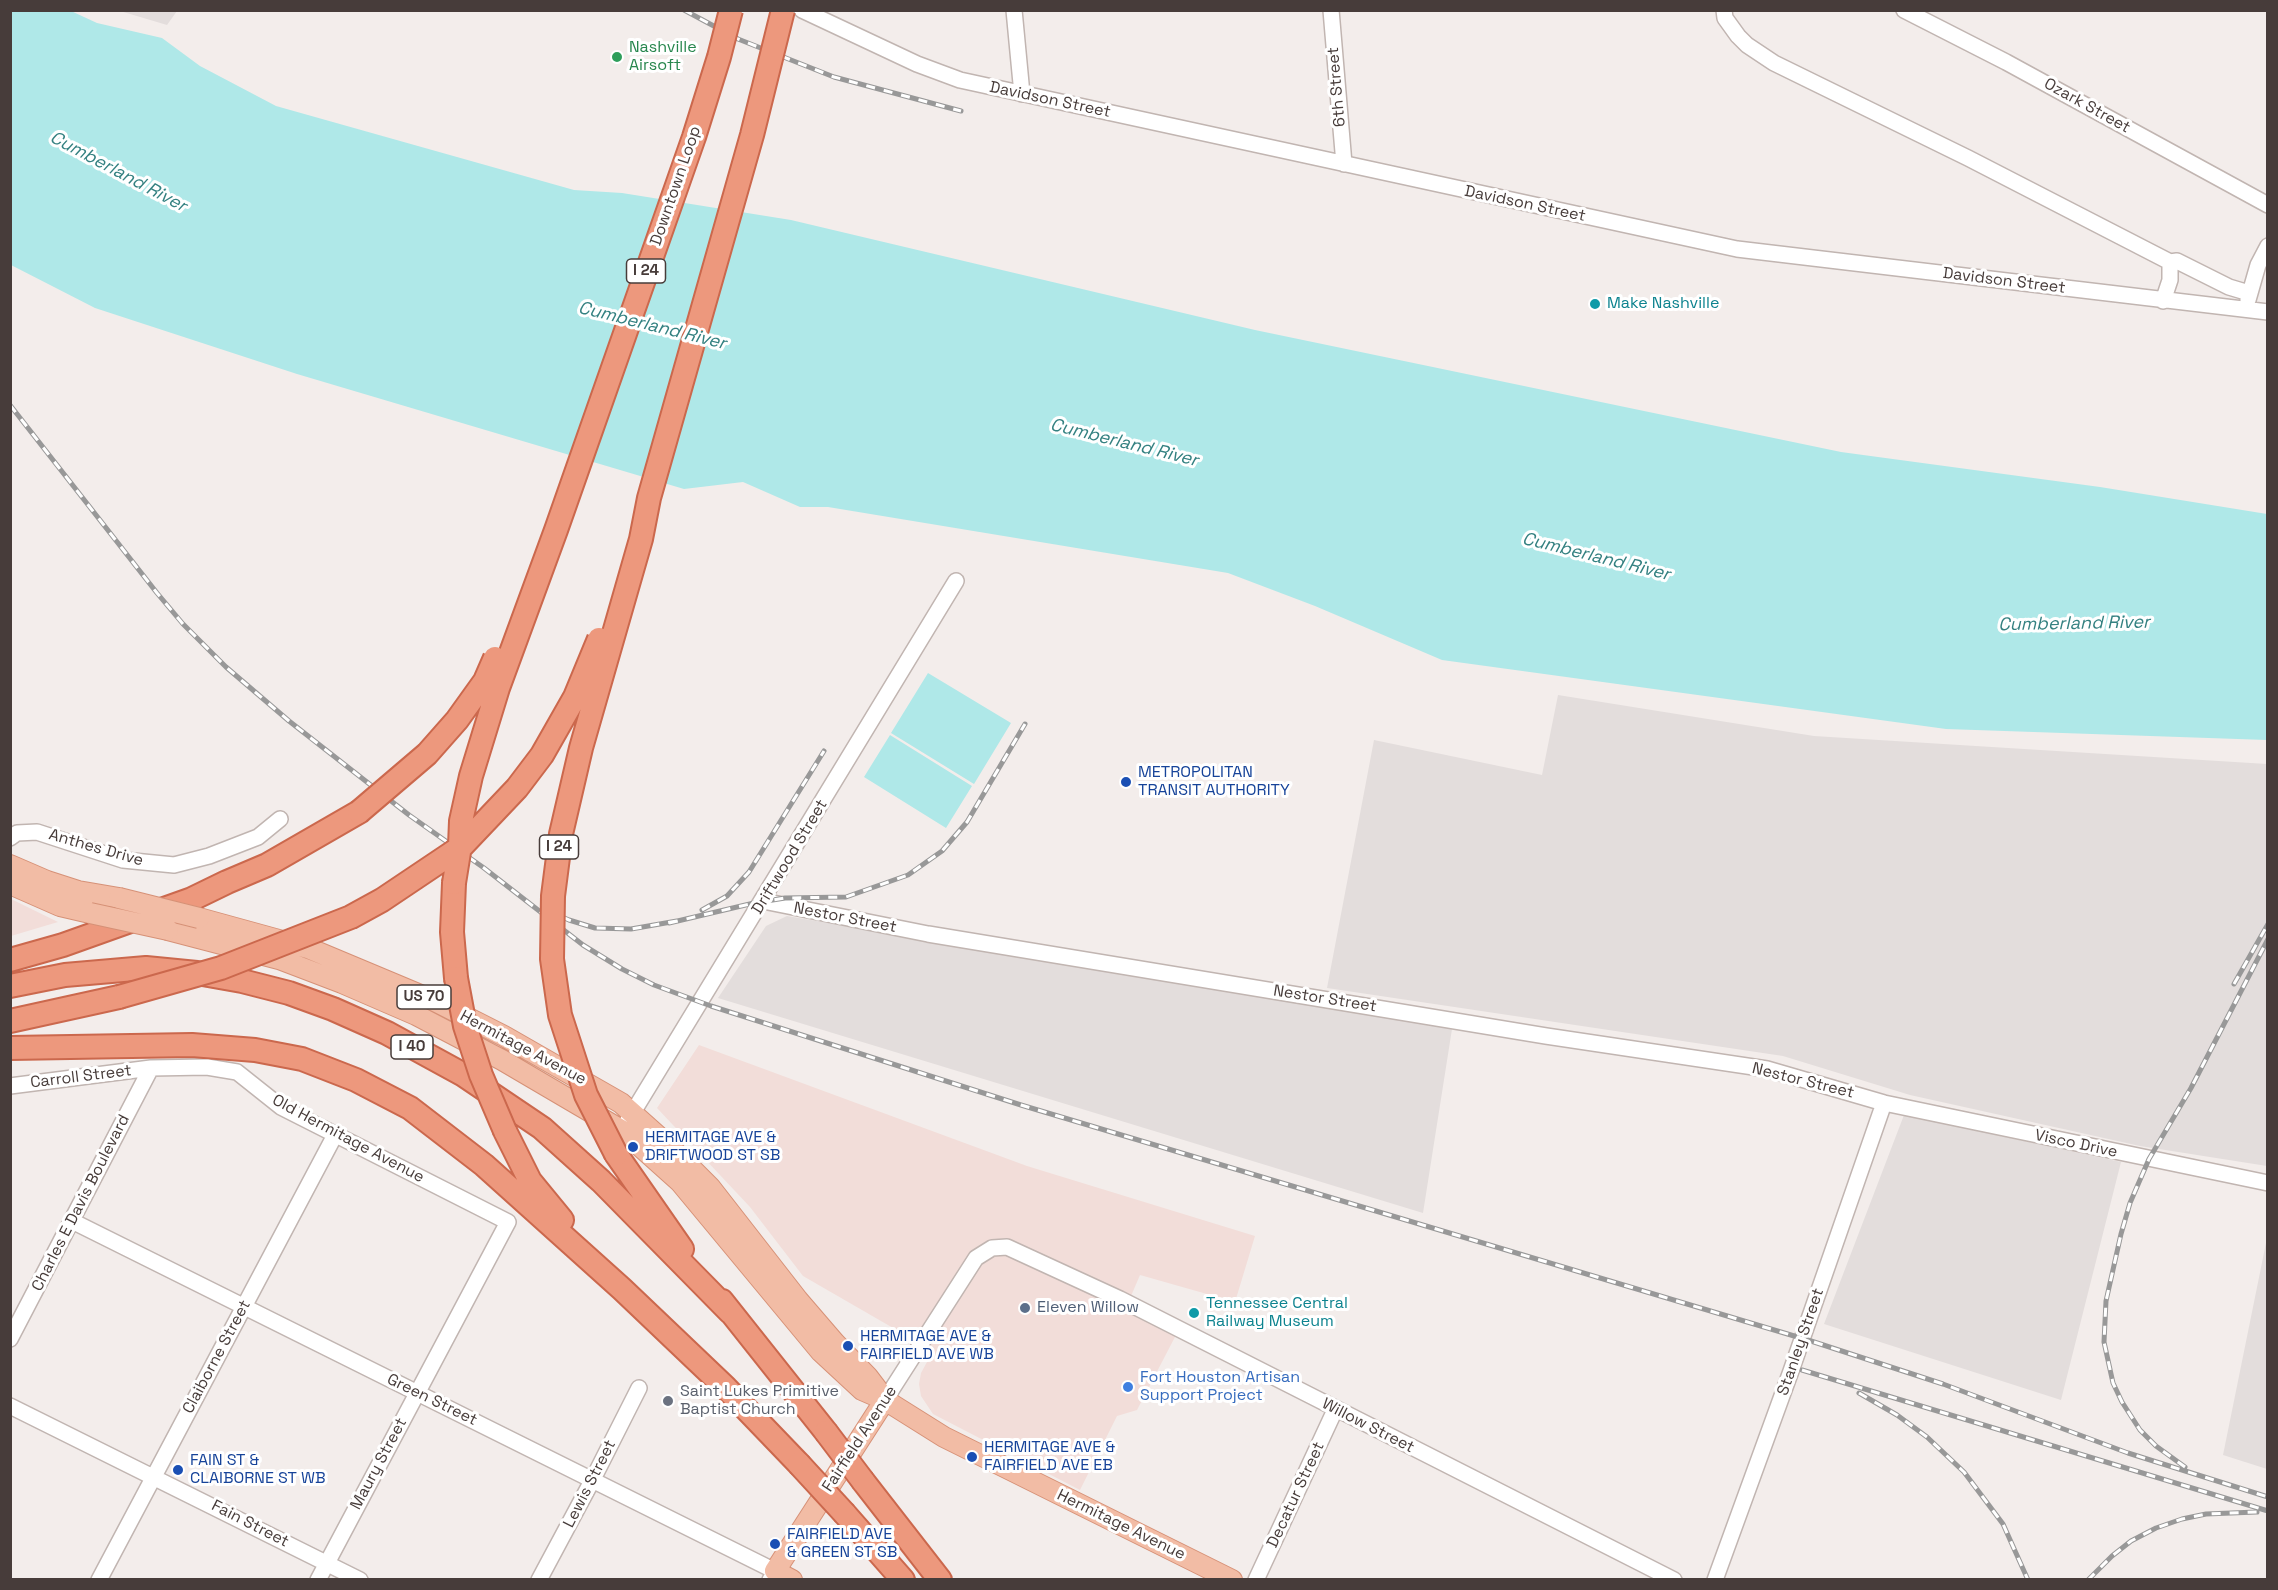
<!DOCTYPE html>
<html>
<head>
<meta charset="utf-8">
<style>
	body { margin:0 }
	#map { position:relative; width:2278px; height:1590px; overflow:hidden; background:#f3edeb; font-family:"Space Grotesk",sans-serif }
	canvas { display:block }
	.frame { position:absolute; inset:0; border:12px solid #473c3a; pointer-events:none }
</style>
</head>
<body>
<div id="map">
<canvas width="2278" height="1590"></canvas>
<div class="frame"></div>
</div>
<script>
const context = document.querySelector('canvas').getContext('2d');
context.lineJoin = 'round';
function fill(path, color) {
  context.fillStyle = color;
  context.fill(path, 'evenodd');
}
function poly(rows) {
  const path = new Path2D();
  for (const r of rows) {
    path.moveTo(r[0], r[1]);
    for (let i = 2; i < r.length; i += 2) path.lineTo(r[i], r[i + 1]);
  }
  return path;
}
function stroke(path, color, width, dash) {
  context.strokeStyle = color;
  context.lineWidth = width;
  context.lineCap = dash ? 'butt' : 'round';
  context.setLineDash(dash || []);
  context.stroke(path);
}
function label(font, color, halo, rows, align = 'center') {
  context.font = font + ' "Space Grotesk",sans-serif';
  context.lineWidth = 6;
  context.setLineDash([]);
  context.textBaseline = 'middle';
  context.strokeStyle = halo;
  context.fillStyle = color;
  for (const [text, x, y, turn = 0] of rows) {
    context.save();
    context.translate(x, y);
    context.rotate((+turn || 0) * Math.PI / 180);
    context.textAlign = isNaN(turn) ? turn : align;
    if (halo) context.strokeText(text, 0, 0);
    context.fillText(text, 0, 0);
    context.restore();
  }
}
const commercial = poly([
	[11,899,58,922,11,936],
	[699,1045,1027,1166,1255,1236,1235,1302,1140,1275,1125,1310,1176,1335,1137,1410,1117,1416,1080,1490,933,1414,921,1396,919,1384,921,1373,933,1351,803,1276,750,1207,657,1108]
]);
const industrial = poly([
	[120,11,177,11,167,25],
	[1558,695,1814,736,2267,764,2267,1166,2140,1146,1910,1095,1783,1056,1327,988,1374,740,1542,775],
	[787,916,1452,1029,1423,1213,718,998,766,926],
	[1904,1115,2121,1162,2061,1400,1824,1324],
	[2267,1238,2268,1469,2267,1469,2223,1455]
]);
const water = poly([
	[10,11,71,11,97,23,162,38,200,66,276,106,574,190,622,193,791,220,1255,330,1841,452,2100,487,2267,514,2267,740,1946,729,1442,660,1315,606,1228,573,828,507,800,507,743,482,684,489,297,374,95,308,11,265],
	[928,673,1011,723,974,784,891,733],
	[890,735,972,786,946,828,864,777]
]);
const minor = poly([
	[802,10,917,64,960,80,1737,249,2268,312],
	[1014,10,1022,94],
	[1331,10,1344,164],
	[1724,10,1725,18,1738,36,1747,45,1774,63,1968,158,2170,262,2177,261,2229,287,2249,293],
	[1904,10,2006,62,2268,205],
	[2248,300,2258,265,2268,246],
	[2163,301,2170,280,2170,262],
	[10,838,17,833,37,832,123,860,174,865,209,856,258,837,280,819],
	[763,901,928,934,1546,1036,1767,1069,1884,1103,2268,1183],
	[10,1086,151,1068,207,1067,237,1072,281,1107,508,1222,318,1580],
	[627,1122,956,581],
	[72,1221,775,1571,770,1580],
	[10,1339,151,1068],
	[885,1400,976,1258,992,1248,1007,1247,1120,1299,1674,1580],
	[10,1406,360,1580],
	[99,1580,335,1135],
	[539,1580,593,1479,639,1388],
	[1256,1580,1335,1410],
	[1715,1580,1791,1371,1884,1103]
]);
const major = poly([
	[10,865,47,881,78,891,119,898],
	[10,884,60,906,90,913],
	[199,918,308,948,437,1002,504,1036,621,1103,668,1145,710,1187,798,1300,835,1343,868,1377,884,1398],
	[168,930,279,959,342,983,416,1015,502,1060,623,1131,680,1182,821,1352,862,1390,885,1400,944,1437,1232,1580],
	[792,1580,775,1571,885,1400]
]);
const highway = poly([
	[454,883,452,932,456,978],
	[10,960,63,945,192,899,227,882,267,865,359,812],
	[10,986,65,975,146,968,197,973,242,981,289,993,333,1009,387,1033,462,1074,542,1128,601,1181,730,1312],
	[10,1021,119,997],
	[10,1048,192,1045,255,1050,302,1059,356,1080,410,1108,484,1165,622,1289,726,1388,799,1464],
	[505,1131,530,1181,562,1220],
	[616,1154,682,1249],
	[722,1301,826,1432],
	[863,1481,940,1580],
	[845,1514,903,1580]
]);
const rail = poly([
	[684,10,738,39,834,77,961,111],
	[10,405,157,593,183,624,226,667,289,721,409,815,484,868,583,945,622,969,654,985,711,1006,1021,1105,1811,1341,1943,1384,2128,1453,2268,1497],
	[546,910,569,920,595,928,631,929,677,921],
	[702,910,727,896,749,872,824,751],
	[669,923,754,903,785,898,846,897,908,875,942,851,967,822,1025,724],
	[2234,984,2268,924],
	[1802,1370,2268,1511],
	[1859,1393,1897,1415,1927,1437,1964,1472,2003,1524,2028,1580],
	[2185,1467,2156,1446,2140,1430,2122,1402,2113,1383,2104,1342,2106,1301,2121,1234,2130,1203,2149,1159,2191,1088,2268,939],
	[2088,1580,2112,1556,2131,1541,2156,1528,2182,1519,2206,1514,2257,1512]
]);
const majorBridge = poly([
	[119,898,199,918],
	[90,913,168,930]
]);
const highwayBridge = poly([
	[359,812,427,754,457,720,485,681,495,658],
	[454,883,460,846,461,821,471,776,498,688,556,530,694,137,719,57,731,10],
	[456,978,465,1026,481,1075,505,1131],
	[119,997,221,968,351,917,382,900,461,847,517,788,542,755,575,697,599,639],
	[616,1154,586,1095,560,1015,552,959,553,896,561,834,581,748,641,539,649,498,752,135,783,10],
	[826,1432,863,1481],
	[799,1464,845,1514]
]);
const markers = [
	[617,57,6,"#2e9e5b"],
	[1595,304,6,"#0f9aa8"],
	[1126,782,6,"#1a4fb4"],
	[633,1147,6,"#1a4fb4"],
	[1025,1308,6,"#5c6f8a"],
	[1194,1313,6,"#0f9aa8"],
	[848,1346,6,"#1a4fb4"],
	[1128,1387,6,"#3f7fe0"],
	[668,1401,6,"#6b7280"],
	[972,1457,6,"#1a4fb4"],
	[178,1470,6,"#1a4fb4"],
	[775,1544,6,"#1a4fb4"]
];
const shields = [
	[646,271,39],
	[559,847,39],
	[424,997,54],
	[412,1047,42]
];
const shieldNames = [
	["I 24",646,271],
	["I 24",559,847],
	["US 70",424,997],
	["I 40",412,1047]
];
const leisureNames = [
	["Nashville",629,48],
	["Airsoft",629,66]
];
const streetNames = [
	["6th Street",1337,87,-95],
	["Davidson Street",1050,100,12],
	["Ozark Street",2087,106,29],
	["Downtown Loop",676,186,-71],
	["Davidson Street",1525,204,12],
	["Davidson Street",2004,281,7],
	["Anthes Drive",96,848,16],
	["Driftwood Street",790,857,-59],
	["Nestor Street",845,918,11],
	["Nestor Street",1325,999,9],
	["Hermitage Avenue",523,1048,28],
	["Carroll Street",81,1077,-7],
	["Nestor Street",1803,1081,14],
	["Old Hermitage Avenue",348,1139,28],
	["Visco Drive",2076,1144,12],
	["Charles E Davis Boulevard",81,1203,-63],
	["Stanley Street",1801,1342,-71],
	["Claiborne Street",217,1357,-62],
	["Green Street",432,1400,26],
	["Willow Street",1368,1426,27],
	["Fairfield Avenue",860,1439,-57],
	["Maury Street",379,1464,-62],
	["Lewis Street",590,1484,-63],
	["Decatur Street",1296,1495,-65],
	["Fain Street",250,1524,27],
	["Hermitage Avenue",1121,1525,26]
];
const cultureNames = [
	["Make Nashville",1607,304],
	["Tennessee Central",1206,1304],
	["Railway Museum",1206,1322]
];
const transitNames = [
	["METROPOLITAN",1138,773],
	["TRANSIT AUTHORITY",1138,791],
	["HERMITAGE AVE &",645,1138],
	["DRIFTWOOD ST SB",645,1156],
	["HERMITAGE AVE &",860,1337],
	["FAIRFIELD AVE WB",860,1355],
	["HERMITAGE AVE &",984,1448],
	["FAIRFIELD AVE EB",984,1466],
	["FAIN ST &",190,1461],
	["CLAIBORNE ST WB",190,1479],
	["FAIRFIELD AVE",787,1535],
	["& GREEN ST SB",787,1553]
];
const serviceNames = [
	["Eleven Willow",1037,1308]
];
const shopNames = [
	["Fort Houston Artisan",1140,1378],
	["Support Project",1140,1396]
];
const worshipNames = [
	["Saint Lukes Primitive",680,1392],
	["Baptist Church",680,1410]
];
const waterNames = [
	["Cumberland River",118,172,28],
	["Cumberland River",652,326,14],
	["Cumberland River",1124,443,14],
	["Cumberland River",1596,557,14],
	["Cumberland River",2074,624,-1]
];
fill(commercial, '#f2ddd9');
fill(industrial, '#e3dddc');
fill(water, '#afe8e8');
stroke(minor, '#c1b5b1', 18);
stroke(major, '#d69177', 22);
stroke(highway, '#cb684d', 26);
stroke(minor, '#fff', 15);
stroke(major, '#f2bca5', 20);
stroke(highway, '#ed987d', 22);
stroke(rail, '#989898', 5);
stroke(rail, '#fff', 3, [9]);
stroke(majorBridge, '#d69177', 22, []);
stroke(highwayBridge, '#cb684d', 26, []);
stroke(majorBridge, '#f2bca5', 20);
stroke(highwayBridge, '#ed987d', 22);
for (const [x, y, r, color] of markers) {
  const dot = new Path2D();
  dot.arc(x, y, r, 0, 2 * Math.PI);
  context.fillStyle = color;
  context.fill(dot);
  stroke(dot, '#fff', 2);
}
for (const [x, y, w] of shields) {
  const box = new Path2D();
  box.roundRect(x - w / 2, y - 12, w, 24, 4.5);
  context.fillStyle = '#fff';
  context.fill(box);
  stroke(box, '#473c3a', 1.5);
}
label('bold 15px', '#473c3a', null, shieldNames);
label('16px', '#27864d', '#fff', leisureNames, 'left');
label('16px', '#473c3a', '#fff', streetNames);
label('16px', '#0d838f', '#fff', cultureNames, 'left');
label('16px', '#164399', '#fff', transitNames, 'left');
label('16px', '#4e5e75', '#fff', serviceNames, 'left');
label('16px', '#366cbe', '#fff', shopNames, 'left');
label('16px', '#5b616d', '#fff', worshipNames, 'left');
label('italic 18px', '#348181', '#fff', waterNames);
</script>
</body>
</html>
